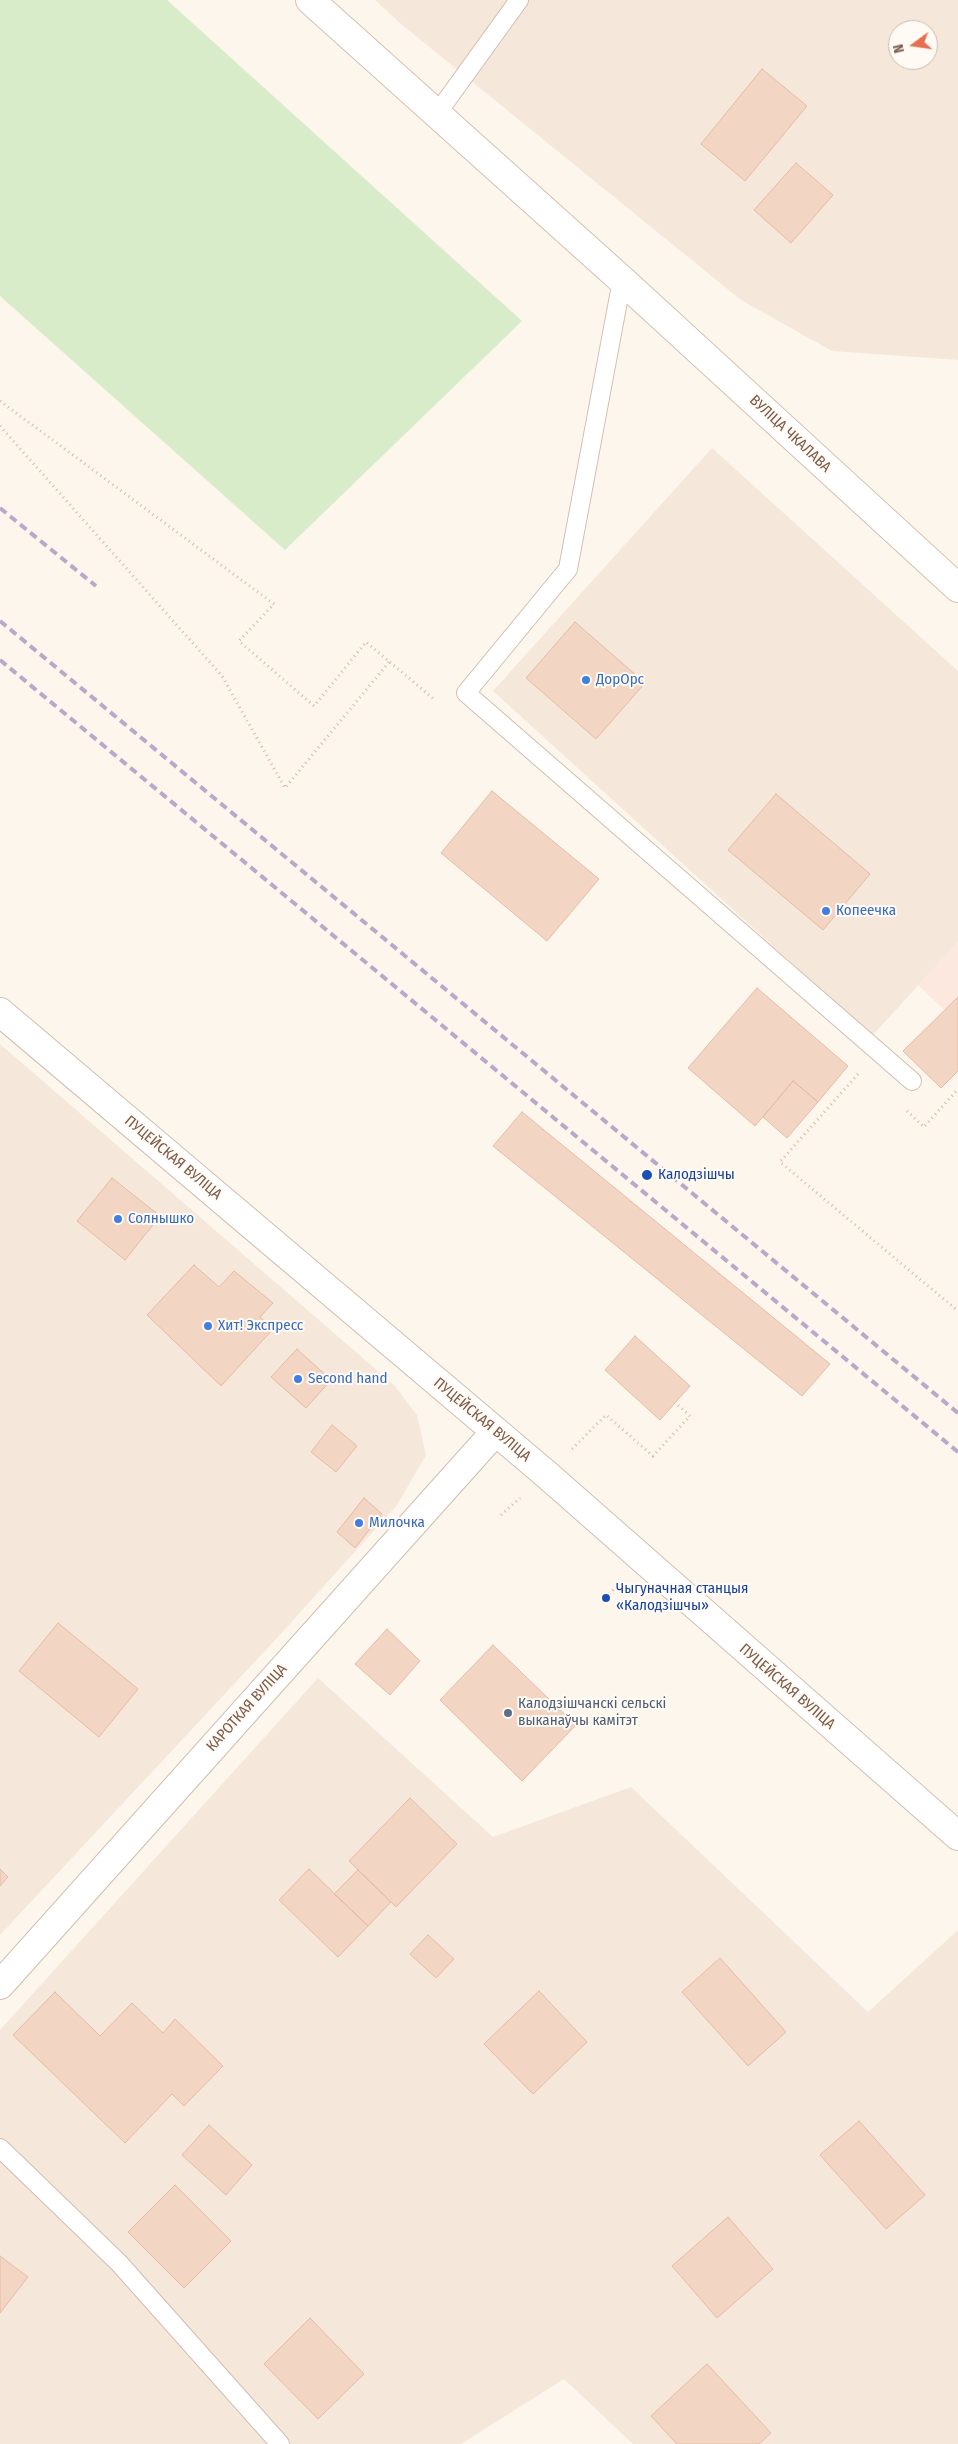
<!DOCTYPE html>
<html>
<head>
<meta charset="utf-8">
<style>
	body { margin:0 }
	#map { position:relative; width:958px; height:2444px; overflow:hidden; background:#fdf6ec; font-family:"Fira Sans Condensed",sans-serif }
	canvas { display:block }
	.north { position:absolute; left:888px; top:20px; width:50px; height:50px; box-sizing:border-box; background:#fffaf3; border:1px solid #cabbb1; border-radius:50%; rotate:256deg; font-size:14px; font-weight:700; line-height:20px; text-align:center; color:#7a5c4d }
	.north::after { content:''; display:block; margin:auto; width:18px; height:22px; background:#e76f51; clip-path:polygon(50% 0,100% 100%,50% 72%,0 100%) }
</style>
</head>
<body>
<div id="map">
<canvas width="958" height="2444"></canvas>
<div class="north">N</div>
</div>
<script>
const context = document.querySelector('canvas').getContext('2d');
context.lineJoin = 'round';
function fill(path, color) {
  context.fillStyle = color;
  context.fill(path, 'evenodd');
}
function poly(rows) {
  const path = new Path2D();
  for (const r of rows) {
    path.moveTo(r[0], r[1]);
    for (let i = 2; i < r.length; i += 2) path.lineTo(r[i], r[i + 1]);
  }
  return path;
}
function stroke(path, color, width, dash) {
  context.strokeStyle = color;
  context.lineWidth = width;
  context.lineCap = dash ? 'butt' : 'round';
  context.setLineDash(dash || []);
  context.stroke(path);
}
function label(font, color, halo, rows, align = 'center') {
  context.font = font + ' "Fira Sans Condensed",sans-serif';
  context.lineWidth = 4;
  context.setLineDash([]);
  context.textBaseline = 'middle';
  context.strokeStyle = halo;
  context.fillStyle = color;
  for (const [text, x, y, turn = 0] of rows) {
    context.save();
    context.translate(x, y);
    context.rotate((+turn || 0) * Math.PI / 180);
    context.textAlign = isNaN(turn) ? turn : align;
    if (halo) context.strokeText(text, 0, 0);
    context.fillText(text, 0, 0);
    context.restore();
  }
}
const residential = poly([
	[375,0,958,0,958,360,832,351,741,300,401,24],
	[898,30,928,30,928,60,898,60],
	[712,448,958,671,958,942,872,1036,493,691],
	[0,1044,394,1385,417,1415,426,1455,397,1505,277,1638,0,1935],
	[318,1678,493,1837,631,1787,868,2012,958,1930,958,2444,633,2444,564,2379,461,2444,0,2444,0,2030]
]);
const commercial = poly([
	[958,942,958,1023,918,985]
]);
const green = poly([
	[0,0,167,0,522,321,285,550,0,296]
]);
const building = poly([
	[762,69,807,106,745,181,701,144,762,69],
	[796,163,833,195,791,243,754,210,796,163],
	[575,622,645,683,596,739,526,678,575,622],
	[492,791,599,879,547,941,441,853,492,791],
	[776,794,870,874,823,930,728,850,776,794],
	[757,988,848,1066,818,1102,793,1081,755,1126,688,1068,757,988],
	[958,997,958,1071,941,1088,903,1051,958,997],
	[793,1081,818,1102,787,1138,763,1117,793,1081],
	[522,1112,830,1364,802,1396,493,1146,522,1112],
	[112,1178,160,1216,125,1260,77,1221,112,1178],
	[194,1265,219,1287,234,1271,273,1303,260,1317,273,1329,221,1386,147,1315,194,1265],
	[635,1336,690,1386,660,1420,605,1370,635,1336],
	[297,1349,331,1380,306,1408,271,1377,297,1349],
	[332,1425,357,1446,336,1472,311,1452,332,1425],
	[364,1498,382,1514,355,1548,337,1532,364,1498],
	[58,1623,138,1689,99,1737,19,1671,58,1623],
	[387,1629,420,1661,390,1695,355,1664,387,1629],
	[493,1645,576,1725,522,1781,440,1700,493,1645],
	[410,1798,457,1844,396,1907,349,1861,410,1798],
	[0,1869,8,1877,0,1886,0,1869],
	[309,1869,368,1926,338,1957,279,1900,309,1869],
	[358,1870,391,1902,368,1926,334,1894,358,1870],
	[428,1935,454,1959,436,1978,410,1954,428,1935],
	[720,1958,786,2032,748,2066,682,1992,720,1958],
	[539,1991,587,2042,533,2094,484,2044,539,1991],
	[55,1992,100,2036,132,2003,163,2033,175,2019,223,2066,184,2106,172,2094,125,2143,13,2035,55,1992],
	[859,2121,925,2195,886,2229,820,2155,859,2121],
	[209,2125,252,2165,226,2195,182,2155,209,2125],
	[175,2185,231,2241,184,2288,128,2232,175,2185],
	[728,2217,773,2269,717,2318,672,2266,728,2217],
	[0,2256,28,2277,0,2313,0,2256],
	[310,2318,364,2374,318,2419,264,2364,310,2318],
	[707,2364,771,2433,759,2444,677,2444,651,2416,707,2364]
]);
const path = poly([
	[0,401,274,604,239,641,314,706,366,642,435,700],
	[0,426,222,676,285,788,390,661],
	[858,1074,780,1162,958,1311],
	[907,1111,924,1127,958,1089],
	[572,1449,606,1415,653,1456,690,1416,676,1403],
	[501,1515,520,1498],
	[606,1598,618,1584]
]);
const lane = poly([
	[436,115,519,0],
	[622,280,568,569,466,693,912,1081],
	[0,2148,119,2263,280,2444]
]);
const street = poly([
	[0,1012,546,1474,958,1836],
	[0,1985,495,1432]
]);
const secondary = poly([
	[310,0,622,280,958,588]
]);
const rail = poly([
	[0,508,96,586],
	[0,621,958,1413],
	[0,660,958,1452]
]);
const markers = [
	[586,680,5,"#3f7fe0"],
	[826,911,5,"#3f7fe0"],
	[647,1175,6,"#1a4fb4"],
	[118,1219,5,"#3f7fe0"],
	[208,1326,5,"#3f7fe0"],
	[298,1379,5,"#3f7fe0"],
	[359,1523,5,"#3f7fe0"],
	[606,1598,5,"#1a4fb4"],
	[508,1713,5,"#5c6f8a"]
];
const streetNames = [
	["ВУЛІЦА ЧКАЛАВА",790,434,43],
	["ПУЦЕЙСКАЯ ВУЛІЦА",173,1158,40],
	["ПУЦЕЙСКАЯ ВУЛІЦА",482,1420,40],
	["ПУЦЕЙСКАЯ ВУЛІЦА",787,1687,41],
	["КАРОТКАЯ ВУЛІЦА",247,1708,-48]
];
const shopNames = [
	["ДорОрс",596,680],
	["Копеечка",836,911],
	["Солнышко",128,1219],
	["Хит! Экспресс",218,1326],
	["Second hand",308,1379],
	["Милочка",369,1523]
];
const transitNames = [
	["Калодзішчы",658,1175],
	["Чыгуначная станцыя",616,1589],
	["«Калодзішчы»",616,1606]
];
const serviceNames = [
	["Калодзішчанскі сельскі",518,1704],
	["выканаўчы камітэт",518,1721]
];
fill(residential, '#f5e8da');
fill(commercial, '#fde8e0');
fill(green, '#d8ecc9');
fill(building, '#f3d5c3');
stroke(building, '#e6bba3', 1);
stroke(lane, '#d1beb0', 20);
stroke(street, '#d1beb0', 30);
stroke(secondary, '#d6c0b0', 30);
stroke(path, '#d9b8a5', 3, [1, 4]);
stroke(lane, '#fff', 18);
stroke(street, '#fff', 28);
stroke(secondary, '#fff', 28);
stroke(rail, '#b9a8c9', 4, [8, 5]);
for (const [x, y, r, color] of markers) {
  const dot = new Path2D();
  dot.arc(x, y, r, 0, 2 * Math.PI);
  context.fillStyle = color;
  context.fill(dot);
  stroke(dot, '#fffaf3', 2);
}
label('15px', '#7a5c4d', '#fffaf3', streetNames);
label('15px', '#366cbe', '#fffaf3', shopNames, 'left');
label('15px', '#164399', '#fffaf3', transitNames, 'left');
label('15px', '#4e5e75', '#fffaf3', serviceNames, 'left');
</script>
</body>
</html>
